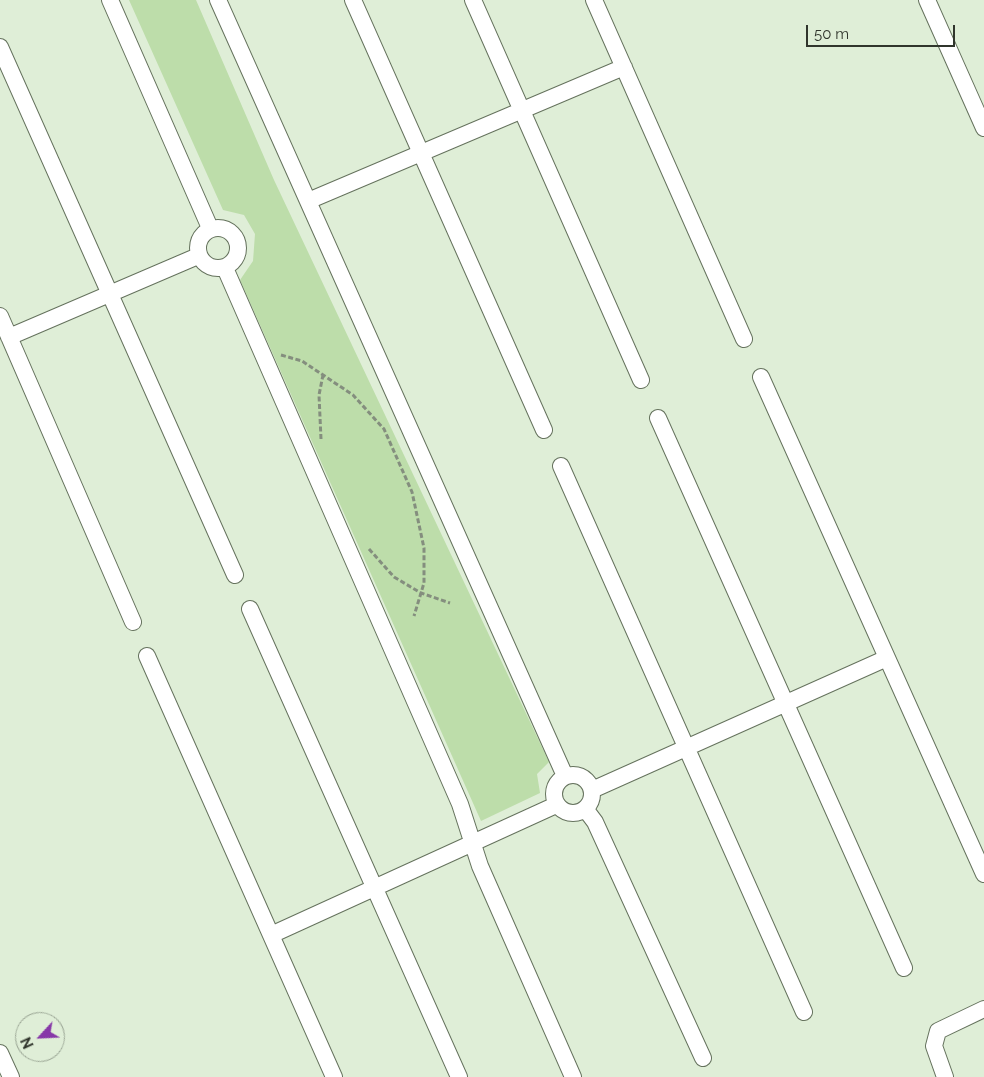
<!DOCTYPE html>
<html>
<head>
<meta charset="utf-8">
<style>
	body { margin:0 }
	#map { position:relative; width:984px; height:1077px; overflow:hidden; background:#dfeed7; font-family:Raleway,sans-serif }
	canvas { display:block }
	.north { position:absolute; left:15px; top:1012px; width:50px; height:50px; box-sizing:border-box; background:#dfeed7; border:1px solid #99a493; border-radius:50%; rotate:245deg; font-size:14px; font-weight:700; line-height:20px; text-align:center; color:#30352c }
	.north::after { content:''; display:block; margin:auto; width:18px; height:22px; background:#8738a8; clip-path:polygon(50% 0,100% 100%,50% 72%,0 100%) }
	.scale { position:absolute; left:806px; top:25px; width:149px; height:22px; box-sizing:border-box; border:2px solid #30352c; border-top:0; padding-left:6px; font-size:15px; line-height:18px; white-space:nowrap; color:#30352c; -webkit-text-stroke:4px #dfeed7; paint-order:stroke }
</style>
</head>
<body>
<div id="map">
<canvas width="984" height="1077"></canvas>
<div class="north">N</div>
<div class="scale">50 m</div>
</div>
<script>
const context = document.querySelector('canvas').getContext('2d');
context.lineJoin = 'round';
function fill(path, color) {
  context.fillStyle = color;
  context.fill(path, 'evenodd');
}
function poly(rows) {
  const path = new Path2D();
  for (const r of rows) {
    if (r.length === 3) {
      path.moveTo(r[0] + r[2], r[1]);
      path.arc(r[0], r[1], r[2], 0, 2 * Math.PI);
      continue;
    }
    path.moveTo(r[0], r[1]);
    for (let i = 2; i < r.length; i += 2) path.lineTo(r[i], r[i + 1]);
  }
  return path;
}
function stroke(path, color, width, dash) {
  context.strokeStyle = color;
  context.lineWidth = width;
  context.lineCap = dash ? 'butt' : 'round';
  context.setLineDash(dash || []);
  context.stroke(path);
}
const green = poly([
	[129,0,196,0,274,180,549,762,537,774,540,793,481,821,240,280,253,261,255,234,244,215,223,210]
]);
const path = poly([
	[281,355,302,361,353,395,384,429,412,492,424,548,424,583,414,616],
	[321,439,319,395,323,375],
	[369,549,394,577,421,593,450,603]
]);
const minor = poly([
	[110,0,210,228],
	[218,0,565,776],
	[353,0,544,430],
	[473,0,641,380],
	[594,0,744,339],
	[927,0,984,128],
	[0,47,235,575],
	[308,201,624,67],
	[218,248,20],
	[225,268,460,804,480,866,573,1077],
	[0,316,133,622],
	[9,337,198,256],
	[761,377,984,874],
	[658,418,904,968],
	[561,466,804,1012],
	[250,609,459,1077],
	[147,656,334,1077],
	[573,794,19],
	[592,790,887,658],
	[586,810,595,822,703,1058],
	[271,935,556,805],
	[0,1053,11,1077],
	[945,1077,934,1046,938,1031,984,1009]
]);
fill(green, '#bdddaa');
stroke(minor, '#65725d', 18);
stroke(path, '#848e7e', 3, [5, 2.5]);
stroke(minor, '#fff', 16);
</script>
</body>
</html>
